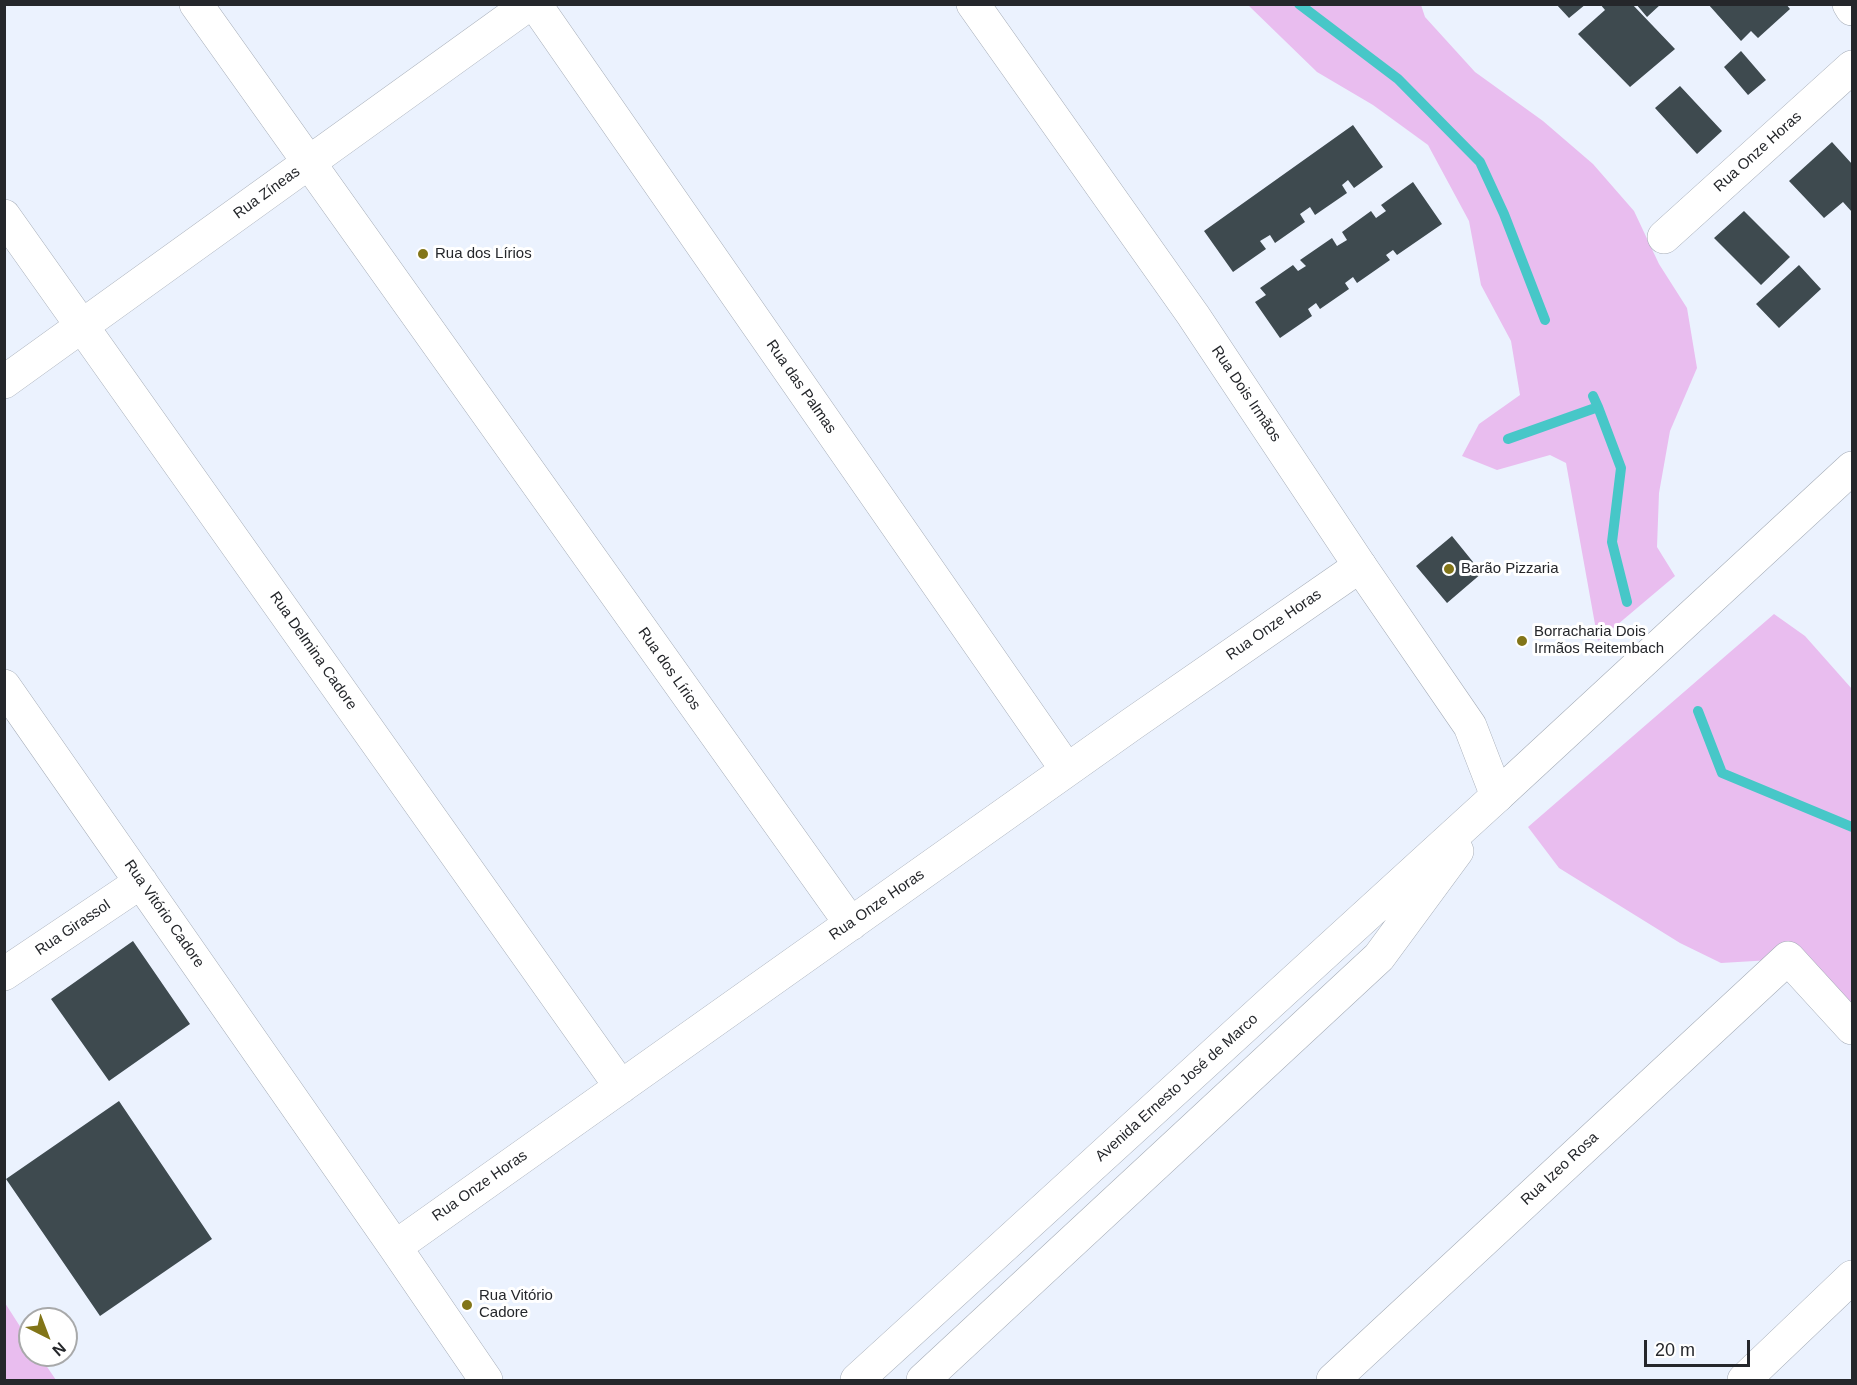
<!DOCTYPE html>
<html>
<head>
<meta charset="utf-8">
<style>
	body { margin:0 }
	#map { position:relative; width:1857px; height:1385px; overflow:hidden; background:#ebf2fe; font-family:Arial,sans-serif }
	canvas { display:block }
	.frame { position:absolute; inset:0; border:6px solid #25272b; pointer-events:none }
	.north { position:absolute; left:18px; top:1307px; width:60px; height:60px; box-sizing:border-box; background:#fff; border:2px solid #a8a9aa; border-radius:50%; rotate:138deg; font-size:16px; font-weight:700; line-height:24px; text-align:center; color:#25272b }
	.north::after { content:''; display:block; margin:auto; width:21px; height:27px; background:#827518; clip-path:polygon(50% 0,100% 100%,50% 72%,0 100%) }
	.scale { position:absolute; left:1644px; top:1340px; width:106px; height:27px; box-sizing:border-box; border:3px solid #25272b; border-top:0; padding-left:8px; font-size:18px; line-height:21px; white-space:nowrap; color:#25272b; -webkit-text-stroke:4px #fff; paint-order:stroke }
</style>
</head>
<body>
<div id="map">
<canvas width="1857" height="1385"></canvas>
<div class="frame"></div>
<div class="north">N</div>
<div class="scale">20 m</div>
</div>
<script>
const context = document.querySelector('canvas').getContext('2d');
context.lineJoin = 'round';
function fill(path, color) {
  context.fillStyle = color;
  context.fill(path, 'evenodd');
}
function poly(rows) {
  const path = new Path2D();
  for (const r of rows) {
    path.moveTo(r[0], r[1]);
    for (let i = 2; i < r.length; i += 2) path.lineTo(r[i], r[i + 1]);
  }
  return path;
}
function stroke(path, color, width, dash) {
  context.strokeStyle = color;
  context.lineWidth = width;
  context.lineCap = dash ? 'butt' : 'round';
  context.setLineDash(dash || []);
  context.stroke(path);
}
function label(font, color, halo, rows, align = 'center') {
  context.font = font + ' Arial,sans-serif';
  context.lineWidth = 6;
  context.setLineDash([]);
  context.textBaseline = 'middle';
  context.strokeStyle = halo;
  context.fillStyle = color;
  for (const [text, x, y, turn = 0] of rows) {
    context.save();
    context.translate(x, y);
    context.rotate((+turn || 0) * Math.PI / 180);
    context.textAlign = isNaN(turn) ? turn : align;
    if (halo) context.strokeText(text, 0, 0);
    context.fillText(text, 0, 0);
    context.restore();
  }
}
const green = poly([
	[1248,5,1421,5,1425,17,1475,72,1543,121,1593,164,1634,211,1659,264,1687,308,1697,368,1670,431,1659,493,1657,547,1675,576,1598,641,1566,463,1550,455,1497,470,1462,456,1479,424,1520,395,1511,341,1481,285,1469,221,1428,145,1373,105,1317,72],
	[1774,614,1805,636,1852,689,1852,1028,1788,959,1721,963,1680,943,1559,868,1528,827],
	[5,1303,30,1342,30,1355,39,1355,56,1380,5,1380]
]);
const stream = poly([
	[1299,4,1398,79,1480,162,1504,214,1545,320],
	[1593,396,1598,407,1621,468,1612,542,1627,602],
	[1508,439,1598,407],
	[1698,711,1722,773,1852,827]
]);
const building = poly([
	[1556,4,1586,4,1569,18],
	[1600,4,1632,4,1675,49,1630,87,1578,34,1605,10],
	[1636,4,1661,4,1647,17],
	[1708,4,1786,4,1790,9,1758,38,1751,31,1741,41],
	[1741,51,1766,80,1748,95,1724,67],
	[1680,86,1722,131,1697,154,1655,108],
	[1353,125,1383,167,1354,188,1348,180,1342,185,1347,193,1315,215,1310,207,1300,214,1305,222,1275,243,1270,235,1260,241,1266,249,1233,272,1204,231],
	[1832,142,1852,164,1852,212,1843,202,1824,218,1789,181],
	[1413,182,1442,224,1397,255,1393,250,1386,255,1390,260,1357,283,1353,277,1345,283,1349,289,1320,309,1316,303,1308,309,1312,316,1280,338,1255,302,1266,295,1260,288,1293,265,1298,271,1306,266,1300,260,1332,238,1337,246,1347,240,1342,232,1371,211,1376,218,1386,211,1381,205],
	[1744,211,1790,257,1761,285,1714,238],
	[1799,265,1821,289,1779,328,1756,304],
	[1452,536,1482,573,1447,603,1416,566],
	[133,941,190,1024,109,1081,51,999],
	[119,1101,212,1239,100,1316,6,1179]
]);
const minor = poly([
	[196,4,851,924],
	[535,4,1067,770],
	[1849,4,1852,9],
	[4,216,621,1087],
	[1664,237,1852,67],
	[4,382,529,4],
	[4,686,395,1247,486,1380],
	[4,974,141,882],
	[395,1247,1132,724,1360,566],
	[1333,1380,1788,958,1852,1028],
	[1744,1380,1852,1277]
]);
const tertiary = poly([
	[1497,796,1852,468]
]);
const secondary = poly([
	[973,4,1193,315,1360,566,1470,726,1497,796],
	[857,1380,1497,796],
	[923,1380,1379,957,1457,851]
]);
const markers = [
	[423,254,6,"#827518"],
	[1449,569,6,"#827518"],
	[1522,641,6,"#827518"],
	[467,1305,6,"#827518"]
];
const streetNames = [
	["Rua Onze Horas",1758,152,-42],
	["Rua Zíneas",267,193,-36],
	["Rua das Palmas",801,387,55],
	["Rua Dois Irmãos",1246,394,56],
	["Rua Onze Horas",1274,625,-35],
	["Rua Delmina Cadore",313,651,55],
	["Rua dos Lírios",669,669,55],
	["Rua Onze Horas",877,905,-35],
	["Rua Vitório Cadore",164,914,55],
	["Rua Girassol",73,928,-34],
	["Avenida Ernesto José de Marco",1177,1088,-42],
	["Rua Izeo Rosa",1560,1169,-43],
	["Rua Onze Horas",480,1186,-35]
];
const poiNames = [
	["Rua dos Lírios",435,254],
	["Barão Pizzaria",1461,569],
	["Borracharia Dois",1534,632],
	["Irmãos Reitembach",1534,649],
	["Rua Vitório",479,1296],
	["Cadore",479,1313]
];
fill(green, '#e9bdef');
stroke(stream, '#47c7c8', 10);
fill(building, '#3e4a4f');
stroke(minor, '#a5acb7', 34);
stroke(tertiary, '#a5acb7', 34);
stroke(secondary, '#a5acb7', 34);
stroke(minor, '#fff', 33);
stroke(tertiary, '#fff', 33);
stroke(secondary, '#fff', 33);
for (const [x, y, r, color] of markers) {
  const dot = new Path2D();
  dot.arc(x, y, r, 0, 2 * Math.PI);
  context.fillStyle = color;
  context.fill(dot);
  stroke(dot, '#fff', 2);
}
label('15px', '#25272b', '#fff', streetNames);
label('15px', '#25272b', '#fff', poiNames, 'left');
</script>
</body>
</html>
